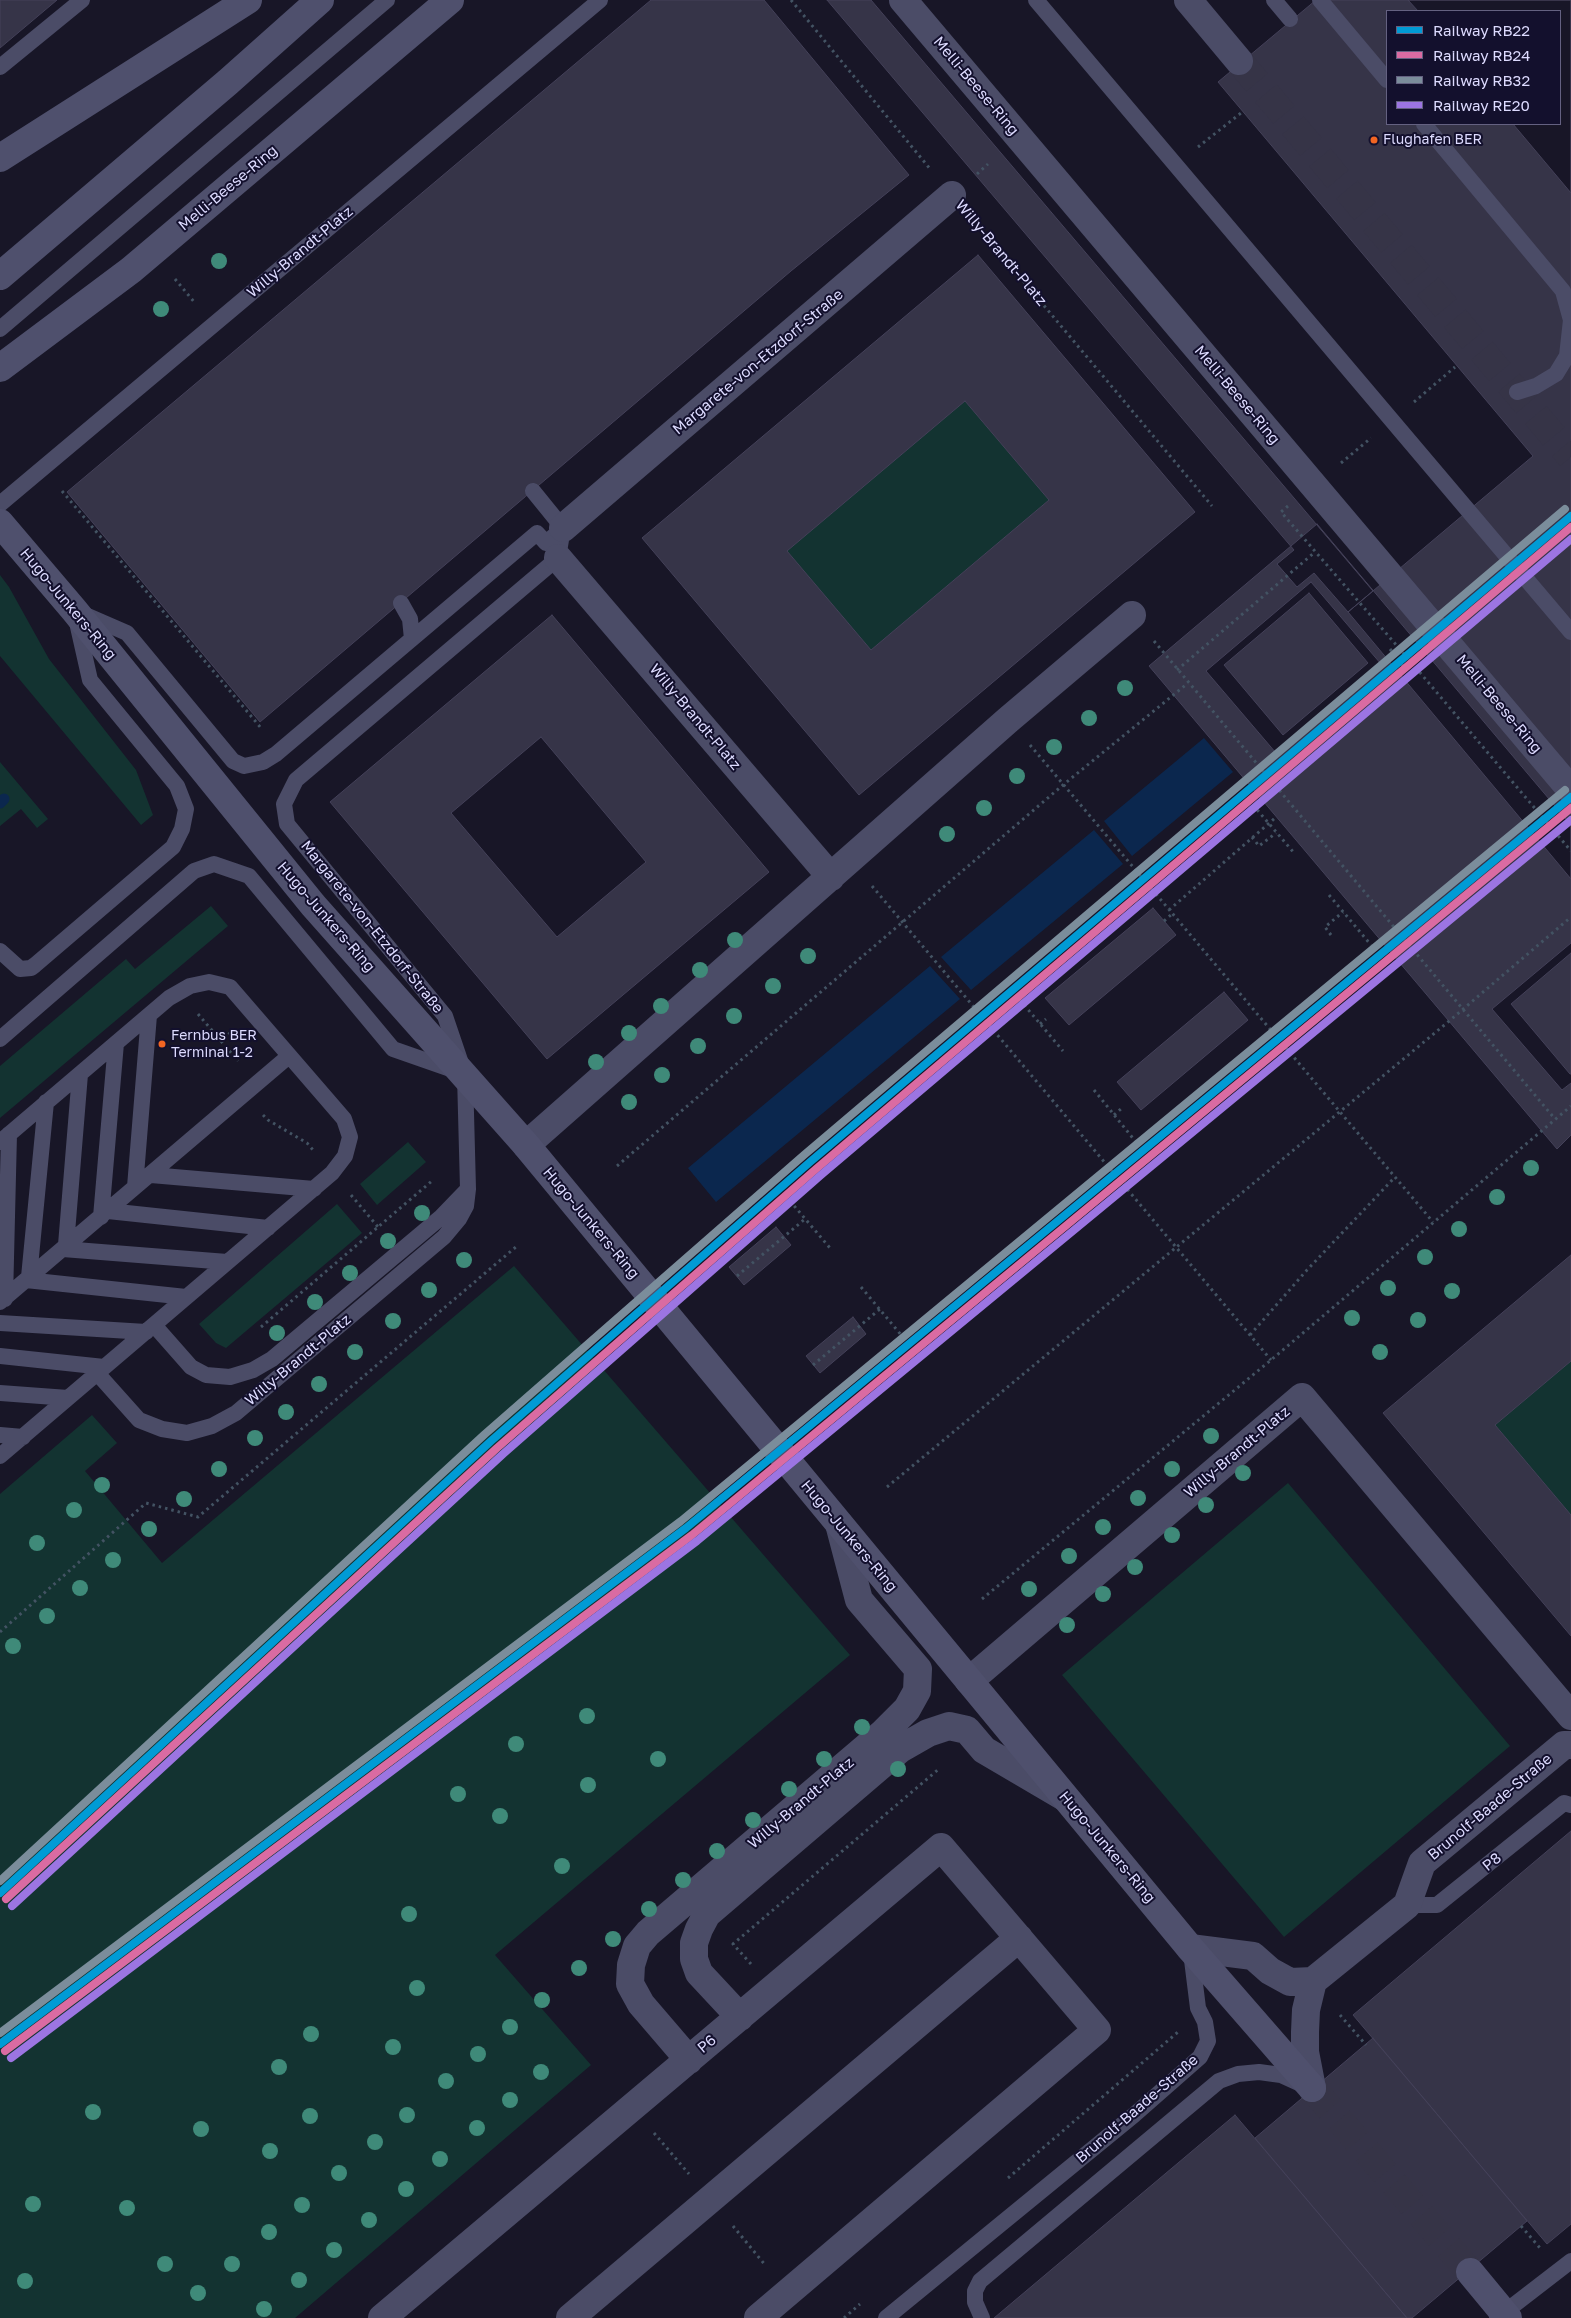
<!DOCTYPE html>
<html>
<head>
<meta charset="utf-8">
<style>
	body { margin:0 }
	#map { position:relative; width:1571px; height:2318px; overflow:hidden; background:#181627; font-family:"Golos Text",sans-serif }
	canvas { display:block }
	.legend { position:absolute; left:1386px; top:10px; width:175px; height:115px; box-sizing:border-box; background:#13102d; border:1px solid #646181; margin:0; padding:6px 9px; list-style:none; font-size:15px; color:#dddbff }
	.legend li { display:flex; align-items:center; gap:10px; height:25px }
	.legend b { width:25px; border:1px solid #646181 }
</style>
</head>
<body>
<div id="map">
<canvas width="1571" height="2318"></canvas>
<ul class="legend">
<li><b style="height:6px;background:#009bd5"></b>Railway RB22</li>
<li><b style="height:6px;background:#da6ba2"></b>Railway RB24</li>
<li><b style="height:6px;background:#7b8d9b"></b>Railway RB32</li>
<li><b style="height:6px;background:#9c75e2"></b>Railway RE20</li>
</ul>
</div>
<script>
const context = document.querySelector('canvas').getContext('2d');
context.lineJoin = 'round';
function fill(path, color) {
  context.fillStyle = color;
  context.fill(path, 'evenodd');
}
function poly(rows) {
  const path = new Path2D();
  for (const r of rows) {
    path.moveTo(r[0], r[1]);
    for (let i = 2; i < r.length; i += 2) path.lineTo(r[i], r[i + 1]);
  }
  return path;
}
function stroke(path, color, width, dash) {
  context.strokeStyle = color;
  context.lineWidth = width;
  context.lineCap = dash ? 'butt' : 'round';
  context.setLineDash(dash || []);
  context.stroke(path);
}
function label(font, color, halo, rows, align = 'center') {
  context.font = font + ' "Golos Text",sans-serif';
  context.lineWidth = 4;
  context.setLineDash([]);
  context.textBaseline = 'middle';
  context.strokeStyle = halo;
  context.fillStyle = color;
  for (const [text, x, y, turn = 0] of rows) {
    context.save();
    context.translate(x, y);
    context.rotate((+turn || 0) * Math.PI / 180);
    context.textAlign = isNaN(turn) ? turn : align;
    if (halo) context.strokeText(text, 0, 0);
    context.fillText(text, 0, 0);
    context.restore();
  }
}
const green = poly([
	[965,401,1049,500,871,650,787,551],
	[0,575,9,587,49,659,136,770,153,815,141,825,0,656],
	[0,762,48,819,37,828,21,809,0,826],
	[211,906,228,926,0,1118,0,1066,126,959,135,969],
	[408,1142,426,1162,377,1205,360,1184],
	[337,1204,362,1233,226,1348,216,1343,199,1324],
	[514,1266,850,1655,495,1955,591,2065,295,2318,0,2318,0,1494,92,1415,117,1443,85,1471,162,1563],
	[1571,1361,1571,1515,1495,1425],
	[1288,1483,1510,1746,1284,1937,1062,1675]
]);
const water = poly([
	[1204,738,1233,772,1132,856,1104,821],
	[1094,830,1123,864,971,990,941,957],
	[930,966,960,999,716,1202,688,1168]
]);
const stream = poly([
	[0,803,4,799]
]);
const building = poly([
	[0,0,57,0,0,48,0,0],
	[651,0,764,0,909,175,791,271,260,722,67,492,651,0],
	[827,0,871,0,1373,591,1348,612,1314,573,1297,587,1277,564,1294,550,827,0],
	[1316,0,1571,0,1571,879,1348,612,1533,456,1218,82,1316,0],
	[1387,11,1560,11,1560,124,1387,124,1387,11],
	[1408,0,1571,0,1571,193,1513,124,1560,124,1560,11,1418,11,1408,0],
	[978,255,1195,512,859,795,642,538,978,255],
	[965,401,1049,500,871,650,787,551,965,401],
	[1317,524,1571,825,1571,943,1492,1009,1562,1090,1571,1083,1571,1135,1557,1149,1149,666,1317,524],
	[1311,582,1381,664,1276,753,1206,671,1311,582],
	[1309,593,1368,663,1283,735,1224,665,1309,593],
	[552,615,769,872,547,1059,330,802,552,615],
	[541,737,646,862,557,937,451,813,541,737],
	[1153,908,1176,935,1069,1025,1045,998,1153,908],
	[1571,953,1571,1074,1570,1074,1511,1004,1571,953],
	[1224,992,1248,1020,1141,1110,1117,1082,1224,992],
	[776,1227,791,1245,744,1285,729,1267,776,1227],
	[1571,1255,1571,1361,1495,1425,1571,1515,1571,1636,1383,1413,1571,1255],
	[853,1317,866,1334,820,1373,806,1356,853,1317],
	[1571,1831,1571,2224,1547,2244,1353,2015,1571,1831],
	[1373,2038,1527,2221,1412,2318,1407,2318,1255,2138,1373,2038],
	[1235,2115,1407,2318,994,2318,1235,2115]
]);
const streetTunnel = poly([
	[1239,61,1571,457]
]);
const secondaryTunnel = poly([
	[1312,2088,1470,2272]
]);
const path = poly([
	[791,0,931,170],
	[1198,147,1241,113],
	[977,174,988,164],
	[973,221,1212,506],
	[175,279,195,303],
	[1414,402,1455,367],
	[1341,463,1371,438],
	[62,491,261,728],
	[1288,506,1281,512,1411,662,1571,851],
	[1154,641,1555,1119],
	[1390,649,1404,667],
	[1177,670,1315,552],
	[1030,745,1433,1222],
	[1256,796,1411,662],
	[1253,805,1295,854],
	[1252,837,1259,846,1276,833],
	[872,886,1271,1360],
	[1329,895,1371,945],
	[1169,910,1275,818],
	[1164,921,1172,914],
	[1331,935,1325,927,1343,912],
	[1020,1000,1063,1051],
	[198,1014,221,1041,231,1032],
	[1040,1024,1046,1019],
	[221,1041,238,1061],
	[1094,1090,1136,1142],
	[263,1115,268,1120,307,1143,313,1150],
	[1114,1115,1122,1108],
	[617,1166,1063,785,1188,683],
	[351,1195,378,1227],
	[790,1201,830,1248],
	[737,1276,805,1219],
	[861,1287,902,1336],
	[261,1327,433,1180],
	[1250,1335,1307,1270,1395,1177],
	[813,1365,880,1309],
	[887,1487,1448,1022,1571,917],
	[982,1599,1271,1360,1571,1106],
	[0,1632,146,1503,198,1517,517,1246],
	[751,1964,733,1944,940,1768],
	[1340,2015,1366,2045],
	[654,2133,689,2174],
	[1008,2178,1178,2032],
	[733,2226,766,2266],
	[1521,2226,1540,2248],
	[844,2318,860,2304]
]);
const lane = poly([
	[1036,0,1571,632],
	[1274,0,1290,19],
	[1320,0,1387,80],
	[0,67,82,0],
	[1424,124,1563,291,1571,320,1567,356,1556,374,1536,386,1517,392],
	[0,329,387,0],
	[533,491,563,528],
	[0,504,600,0],
	[401,603,410,619,412,639],
	[81,613,127,633,233,761,244,766,263,762,276,754,537,533,546,543,563,528],
	[0,951,20,969,31,968,35,965,173,847,182,829,186,809,177,786,90,680,76,618],
	[0,1039,194,871,214,864,249,876,393,1049,456,1071],
	[0,1142,169,998,190,986,209,982,230,987,344,1119,350,1137,345,1156,332,1173,0,1456],
	[151,1175,314,1189],
	[135,1187,149,1015],
	[108,1211,268,1228],
	[101,1217,116,1043],
	[66,1245,80,1074],
	[63,1249,227,1262],
	[29,1277,46,1102],
	[26,1280,186,1297],
	[5,1299,9,1134],
	[0,1302,289,1056],
	[0,1323,146,1332],
	[154,1325,191,1367,206,1375,230,1377,253,1370,272,1359,440,1218,468,1189],
	[0,1356,104,1367],
	[97,1373,139,1420,162,1429,187,1433,212,1426,236,1413,444,1237,459,1219,466,1206,468,1189,465,1075,445,1016,287,824,284,804,296,780,558,558,563,528],
	[0,1393,68,1398],
	[0,1435,23,1437],
	[1407,1905,1437,1905,1564,1803,1571,1805],
	[886,2318,1134,2115,1200,2057,1208,2041,1205,2022,1198,2008,1191,1952],
	[982,2318,975,2302,975,2291,980,2281,1219,2081,1238,2074,1259,2072,1281,2075,1303,2085],
	[1497,2318,1571,2261]
]);
const street = poly([
	[903,0,1571,790],
	[1188,0,1239,61],
	[563,528,952,195],
	[558,558,831,877],
	[526,1145,1008,720,1132,615],
	[969,1681,1302,1397,1571,1716],
	[1190,1948,1253,1956,1270,1971,1290,1982,1313,1981,1407,1905,1422,1863,1564,1745,1571,1745],
	[740,2017,699,1973,694,1959,694,1943,699,1929,707,1914,900,1749,928,1733,949,1726,967,1730,984,1750,1064,1797],
	[689,2060,641,2004,630,1984,631,1965,637,1946,648,1933,883,1733,907,1709,917,1691,918,1669,859,1600,839,1524],
	[1312,2088,1305,2052,1305,2032,1306,2010,1313,1981],
	[382,2318,941,1847,1097,2030,758,2318],
	[570,2318,1019,1938]
]);
const secondary = poly([
	[0,523,74,610,313,905,526,1145,1190,1948,1312,2088],
	[1470,2272,1508,2318]
]);
const secondaryBridge = poly([
	[0,158,248,0],
	[0,276,228,82,320,0],
	[0,368,131,270,450,0]
]);
const rail1 = poly([
	[0,1893,491,1441,810,1162,1571,516],
	[0,2044,686,1528,1571,797]
]);
const rail2 = poly([
	[6,1899,497,1448,816,1169,1571,527],
	[5,2051,692,1535,1571,808]
]);
const rail3 = poly([
	[0,1881,485,1434,804,1155,1565,509],
	[0,2033,681,1521,1565,790]
]);
const rail4 = poly([
	[12,1906,503,1454,821,1175,1571,539],
	[11,2058,697,1541,1571,820]
]);
const trees = [
	[219,261],
	[161,309],
	[1125,688],
	[1089,718],
	[1054,747],
	[1017,776],
	[984,808],
	[947,834],
	[735,940],
	[808,956],
	[700,970],
	[773,986],
	[661,1006],
	[734,1016],
	[629,1033],
	[698,1046],
	[596,1062],
	[662,1075],
	[629,1102],
	[1531,1168],
	[1497,1197],
	[422,1213],
	[1459,1229],
	[388,1241],
	[1425,1257],
	[464,1260],
	[350,1273],
	[1388,1288],
	[429,1290],
	[1452,1291],
	[315,1302],
	[1352,1318],
	[1418,1320],
	[393,1321],
	[277,1333],
	[355,1352],
	[1380,1352],
	[319,1384],
	[286,1412],
	[1211,1436],
	[255,1438],
	[219,1469],
	[1172,1469],
	[1243,1473],
	[102,1485],
	[1138,1498],
	[184,1499],
	[1206,1505],
	[74,1510],
	[1103,1527],
	[149,1529],
	[1172,1535],
	[37,1543],
	[1069,1556],
	[113,1560],
	[1135,1567],
	[80,1588],
	[1029,1589],
	[1103,1594],
	[47,1616],
	[1067,1625],
	[13,1646],
	[587,1716],
	[862,1727],
	[516,1744],
	[658,1759],
	[824,1759],
	[898,1769],
	[588,1785],
	[789,1789],
	[458,1794],
	[500,1816],
	[753,1820],
	[717,1851],
	[562,1866],
	[683,1880],
	[649,1909],
	[409,1914],
	[613,1939],
	[579,1968],
	[417,1988],
	[542,2000],
	[510,2027],
	[311,2034],
	[393,2047],
	[478,2054],
	[279,2067],
	[541,2072],
	[446,2081],
	[510,2100],
	[93,2112],
	[407,2115],
	[310,2116],
	[477,2128],
	[201,2129],
	[375,2142],
	[270,2151],
	[440,2159],
	[339,2173],
	[406,2189],
	[33,2204],
	[302,2205],
	[127,2208],
	[369,2220],
	[269,2232],
	[334,2250],
	[165,2264],
	[232,2264],
	[299,2280],
	[25,2281],
	[198,2293],
	[264,2309]
];
const markers = [
	[1374,140,4.5,"#f26522"],
	[162,1044,4.5,"#f26522"]
];
const busNames = [
	["Flughafen BER",1383,140],
	["Fernbus BER",171,1036],
	["Terminal 1-2",171,1053]
];
const streetNames = [
	["Melli-Beese-Ring",976,86,50],
	["Melli-Beese-Ring",228,188,-40],
	["Willy-Brandt-Platz",300,252,-40],
	["Willy-Brandt-Platz",1001,253,50],
	["Margarete-von-Etzdorf-Straße",758,362,-40],
	["Melli-Beese-Ring",1237,395,50],
	["Hugo-Junkers-Ring",68,604,50],
	["Melli-Beese-Ring",1499,704,50],
	["Willy-Brandt-Platz",695,717,50],
	["Hugo-Junkers-Ring",326,917,49],
	["Margarete-von-Etzdorf-Straße",372,927,51],
	["Hugo-Junkers-Ring",591,1223,50],
	["Willy-Brandt-Platz",298,1360,-40],
	["Willy-Brandt-Platz",1237,1452,-40],
	["Hugo-Junkers-Ring",849,1536,50],
	["Willy-Brandt-Platz",801,1803,-40],
	["Brunolf-Baade-Straße",1490,1807,-40],
	["Hugo-Junkers-Ring",1107,1847,50],
	["P8",1492,1862,-39],
	["P6",707,2044,-40],
	["Brunolf-Baade-Straße",1137,2109,-41]
];
fill(green, '#133331');
fill(water, '#0b274e');
stroke(stream, '#0b274e', 11);
fill(building, '#363448');
stroke(building, '#444159', 1);
stroke(streetTunnel, '#363447', 28, [28, 14]);
stroke(secondaryTunnel, '#363447', 28, [28, 14]);
stroke(path, '#435363', 3, [2.5, 4]);
stroke(lane, '#4b4c67', 16);
stroke(street, '#4b4c67', 28);
stroke(secondary, '#4f506d', 28);
stroke(secondaryBridge, '#4f506d', 28);
stroke(rail1, '#009bd5', 8);
stroke(rail2, '#da6ba2', 8);
stroke(rail3, '#7b8d9b', 8);
stroke(rail4, '#9c75e2', 8);
context.fillStyle = '#3f8a79';
for (const [x, y] of trees) {
  context.beginPath();
  context.arc(x, y, 8, 0, 2 * Math.PI);
  context.fill();
}
for (const [x, y, r, color] of markers) {
  const dot = new Path2D();
  dot.arc(x, y, r, 0, 2 * Math.PI);
  context.fillStyle = color;
  context.fill(dot);
  stroke(dot, '#13102d', 2);
}
label('14px', '#dddbff', '#13102d', busNames, 'left');
label('15px', '#dddbff', '#13102d', streetNames);
</script>
</body>
</html>
